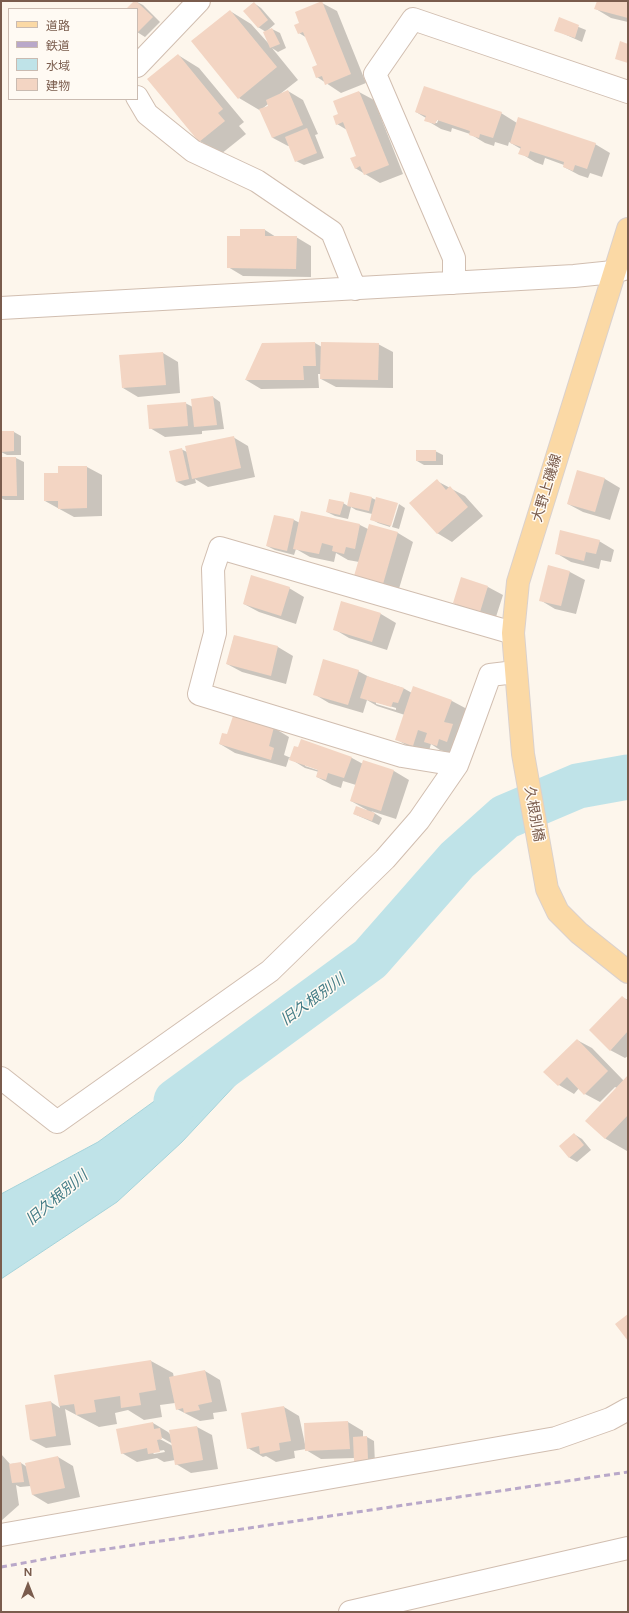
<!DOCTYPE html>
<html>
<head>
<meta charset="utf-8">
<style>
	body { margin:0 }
	#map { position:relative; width:629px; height:1613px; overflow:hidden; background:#fdf6ec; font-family:Figtree,"Noto Sans JP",sans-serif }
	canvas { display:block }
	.frame { position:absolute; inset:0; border:2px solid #7a5c4d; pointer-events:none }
	.legend { position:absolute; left:8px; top:8px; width:130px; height:92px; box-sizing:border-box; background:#fffaf3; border:1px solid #cabbb1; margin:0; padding:5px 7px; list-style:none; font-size:12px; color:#7a5c4d }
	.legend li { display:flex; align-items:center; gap:8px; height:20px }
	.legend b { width:20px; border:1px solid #cabbb1 }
	.north { position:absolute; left:8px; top:1565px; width:40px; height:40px; -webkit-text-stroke:3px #fffaf3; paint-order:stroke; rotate:0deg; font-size:11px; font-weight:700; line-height:16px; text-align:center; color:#7a5c4d }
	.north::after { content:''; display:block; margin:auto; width:14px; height:18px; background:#7a5c4d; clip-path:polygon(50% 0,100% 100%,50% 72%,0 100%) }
</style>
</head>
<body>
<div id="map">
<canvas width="629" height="1613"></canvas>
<div class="frame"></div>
<ul class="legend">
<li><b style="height:5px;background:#fbd9a5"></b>道路</li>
<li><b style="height:5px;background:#b9a8c9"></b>鉄道</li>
<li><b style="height:11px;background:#bfe3e8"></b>水域</li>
<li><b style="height:11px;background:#f3d5c3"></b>建物</li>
</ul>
<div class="north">N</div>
</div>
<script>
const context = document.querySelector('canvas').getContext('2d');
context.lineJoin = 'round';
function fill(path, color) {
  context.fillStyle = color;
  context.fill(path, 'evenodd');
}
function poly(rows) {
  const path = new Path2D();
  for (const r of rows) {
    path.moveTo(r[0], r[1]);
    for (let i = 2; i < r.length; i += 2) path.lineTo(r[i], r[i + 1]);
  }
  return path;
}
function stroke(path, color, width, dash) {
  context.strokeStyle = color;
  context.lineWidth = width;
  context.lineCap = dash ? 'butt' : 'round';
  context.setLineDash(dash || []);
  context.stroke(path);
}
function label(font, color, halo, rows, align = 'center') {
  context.font = font + ' Figtree,"Noto Sans JP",sans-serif';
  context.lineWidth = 3;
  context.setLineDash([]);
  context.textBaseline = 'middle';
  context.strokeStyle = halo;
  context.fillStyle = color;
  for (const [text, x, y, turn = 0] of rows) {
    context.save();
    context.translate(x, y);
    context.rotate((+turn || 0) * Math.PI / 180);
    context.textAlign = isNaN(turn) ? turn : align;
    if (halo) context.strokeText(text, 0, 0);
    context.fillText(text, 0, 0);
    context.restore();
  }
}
const water = poly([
	[219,1054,238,1082,182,1142,117,1202,1,1279,1,1194,98,1142,219,1054]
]);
const shadow = poly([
	[135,1,143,5,160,22,145,37,137,32,137,9,127,9],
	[598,1,628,1,628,22,611,18,596,9],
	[254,3,261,8,275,24,268,30,272,29,280,33,286,48,278,52,272,48,298,80,280,94,288,91,303,100,318,134,315,135,324,158,304,165,296,161,290,146,288,146,273,138,261,111,239,98,230,11,251,24,269,44,266,32,258,27],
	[268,104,269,106,262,109],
	[322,3,337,11,366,83,341,93,317,77,318,66,307,38,299,33,301,24],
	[559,19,586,30,582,42,555,30],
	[178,55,199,68,244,122,239,126,246,134,221,154,200,141],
	[359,92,374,100,403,174,380,183,355,168,357,157,347,130,337,124,339,114],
	[416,112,501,113,517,123,595,144,610,153,602,177,590,173,588,178,579,175,564,167,564,165,545,158,543,165,535,162,520,153,521,149,509,142,508,146,495,142,494,146,485,143,470,134,452,128,451,132,441,129,426,120,426,118],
	[440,116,437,123,435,123],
	[265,230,276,237,296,237,311,246,311,277,243,276,228,267,241,237],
	[315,343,322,347,378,344,393,352,393,388,336,387,321,379,321,374,318,374,319,388,261,389,246,380,262,344],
	[163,353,178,362,180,393,138,397,123,388],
	[213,397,220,402,224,429,202,431,202,434,165,437,150,428,185,403,193,407],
	[1,432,14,432,21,436,21,455,7,455,1,452],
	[233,437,248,446,255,477,208,487,195,479,196,483,185,486,177,482,181,449,187,452],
	[435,451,443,455,443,465,424,465,417,461],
	[1,458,16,458,24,462,24,500,5,500,1,498],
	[87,467,102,475,102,516,74,517,45,501,59,474],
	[578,471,605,479,620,488,610,520,583,512,568,504],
	[437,481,465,496,483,516,452,542,437,533],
	[351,493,372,498,376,500,377,498,398,504,397,504,390,527,378,523,371,519,372,514,356,510,351,507,348,519,335,516,327,512,343,503,348,506],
	[399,504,405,508,399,529,392,527],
	[302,512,360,525,368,529,398,533,413,542,398,592,370,584,359,562,348,560,336,553,334,562,310,557,296,549,294,555,275,550,267,546,275,516,294,520,300,523],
	[599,541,614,550,611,562,601,560,599,569,571,562,556,553],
	[549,566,570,572,585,580,576,614,555,609,540,600],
	[488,587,503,595,495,620,469,612,454,603],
	[289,588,304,597,296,624,259,612,244,604],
	[342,602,381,614,396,623,387,650,349,638,334,629],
	[234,636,278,647,293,656,286,684,242,672,227,664],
	[358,671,371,678,403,688,412,693,452,701,467,709,452,754,440,750,431,744,428,754,411,748,396,739,405,715,377,706,367,700,363,713,329,703,314,694],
	[376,702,396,708,396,710,376,704],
	[274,728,289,737,284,755,291,758,352,758,363,764,364,762,394,771,409,780,396,819,371,811,382,818,379,825,354,814,367,810,351,801,356,785,343,781,341,788,332,785,317,777,319,772,305,768,289,758,286,767,235,753,220,744,228,735],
	[305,764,323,772,305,766],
	[622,997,628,1000,628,1056,625,1058,610,1050],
	[577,1040,592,1048,624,1081,628,1076,627,1151,606,1139,586,1121,617,1088,615,1087,600,1102,585,1094,579,1088,574,1094,559,1085,545,1072],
	[574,1134,582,1139,591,1150,577,1162,570,1158,560,1146],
	[151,1361,173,1373,174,1378,205,1371,220,1380,227,1411,213,1413,214,1419,200,1421,177,1409,175,1403,160,1405,162,1417,144,1420,128,1410,115,1413,117,1424,99,1427,65,1409,71,1445,46,1448,31,1440,51,1402,60,1408,55,1376],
	[284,1407,299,1416,305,1444,348,1422,363,1431,363,1437,367,1437,374,1441,375,1464,362,1465,355,1461,355,1458,321,1459,306,1450,306,1449,294,1451,295,1458,276,1462,266,1456,263,1457,248,1448],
	[153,1423,168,1432,171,1435,197,1427,212,1435,218,1469,191,1473,176,1464,175,1460,164,1462,157,1458,137,1462,122,1453],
	[159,1436,173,1444,173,1446,158,1438],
	[164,1450,165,1452,154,1454,152,1452],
	[1,1454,10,1464,21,1463,27,1467,26,1464,58,1457,73,1466,80,1497,48,1504,33,1495,31,1486,20,1487,16,1485,19,1505,1,1521]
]);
const river = poly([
	[176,1101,370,959,457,860,505,817,578,786,628,777]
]);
const building = poly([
	[134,1,136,1,153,17,137,33,137,9,126,9],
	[322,1,351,74,325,85,322,76,316,78,312,67,317,65,303,32,298,34,294,25,299,23,295,12],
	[597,1,628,1,628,18,594,9],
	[254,2,268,20,258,28,243,11],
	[230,10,277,67,238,99,191,41],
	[559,17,579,25,575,38,554,31],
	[272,28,280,44,270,48,263,32],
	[620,41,628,44,628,63,615,59],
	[178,54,223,109,218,113,225,121,199,142,147,79],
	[424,86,502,112,493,138,480,134,479,138,469,135,470,131,437,120,435,124,424,121,426,116,415,112],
	[288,90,303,125,272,138,259,109,268,106,266,100],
	[359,91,389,165,364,175,360,166,355,169,350,158,356,156,343,122,336,125,333,116,338,114,333,101],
	[518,117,596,143,587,169,575,165,573,171,563,167,564,162,530,151,528,157,518,154,521,147,510,143],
	[307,128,317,153,295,162,285,137],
	[240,229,265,229,265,236,297,236,296,269,227,268,227,236,240,236],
	[315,342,316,366,303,366,304,380,245,380,262,343],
	[321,342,379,343,378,380,320,379],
	[163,352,166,385,122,388,119,355],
	[213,396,217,425,194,427,191,399],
	[186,402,188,426,149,429,147,405],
	[1,431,14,431,14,451,1,452],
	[234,436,241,468,192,479,185,446],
	[182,448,189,479,176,482,169,451],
	[416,450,436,450,436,461,416,461],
	[1,457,16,457,17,496,1,496],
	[58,466,87,466,87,508,58,509,58,501,44,501,44,473,58,473],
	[577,470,605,478,595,512,567,504],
	[437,479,446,490,450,486,468,507,437,534,409,503],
	[350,492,372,497,369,511,347,506],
	[376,497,398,503,391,526,370,520],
	[329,499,344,502,340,515,326,512],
	[301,511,360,524,355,549,346,547,344,554,332,551,333,546,322,543,319,554,293,549],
	[274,515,294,519,287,551,266,546],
	[369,524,398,532,383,584,354,576],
	[560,530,600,540,596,554,586,552,584,561,555,554],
	[548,565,570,571,561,606,539,601],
	[251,575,290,587,281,616,243,604],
	[461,577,488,586,480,612,453,603],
	[341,601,381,613,372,642,333,630],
	[234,635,278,646,271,676,226,664],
	[323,659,359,670,348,705,313,695],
	[367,676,404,688,398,703,393,702,391,707,360,698],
	[413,686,452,700,444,722,453,724,447,742,439,739,437,746,424,742,427,733,418,730,413,746,395,740],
	[233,716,274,727,269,746,274,748,271,760,219,744,222,733,227,734],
	[301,739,352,757,344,778,328,773,326,780,316,777,318,770,289,760,294,746,298,747],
	[363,760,394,770,381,811,350,801],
	[356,806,375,813,372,821,353,814],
	[622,996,628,1001,628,1031,610,1051,589,1030],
	[577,1039,608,1071,584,1095,567,1077,558,1086,543,1072],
	[628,1075,628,1115,605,1139,585,1121],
	[574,1133,584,1145,569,1158,559,1146],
	[628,1314,628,1341,615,1324],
	[151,1360,156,1390,139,1393,141,1405,121,1408,120,1396,94,1400,96,1412,76,1415,74,1404,59,1406,54,1375],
	[205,1370,212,1402,198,1405,200,1410,184,1413,183,1408,176,1410,169,1377],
	[51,1401,56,1436,30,1440,25,1405],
	[284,1406,291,1441,279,1443,280,1450,260,1454,259,1446,247,1449,241,1413],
	[348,1421,350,1449,305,1451,304,1423],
	[153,1422,154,1429,160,1428,162,1439,157,1440,160,1452,148,1454,147,1448,121,1454,116,1429],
	[197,1426,203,1460,175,1465,169,1430],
	[367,1436,368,1460,354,1461,353,1437],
	[58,1456,65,1488,32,1495,25,1463],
	[21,1462,24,1482,12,1483,9,1464]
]);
const minor = poly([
	[137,66,199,1],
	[137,97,147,114,193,151,257,181,332,232,355,289],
	[454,283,454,258,375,74,413,19,628,92],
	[1,308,574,276,613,272,628,268],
	[457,765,402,756,199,694,215,633,213,569,220,548,513,633],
	[1,1078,57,1122,270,971,385,859,419,820,457,765,469,733,490,675,515,672],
	[1,1535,556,1438,610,1419,628,1409],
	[350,1612,628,1548]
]);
const major = poly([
	[628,229,518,582,513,633,523,754,547,889,558,912,579,933,628,972]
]);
const rail = poly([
	[1,1567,73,1554,628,1472]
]);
const streetNames = [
	["大野上磯線",547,488,-73],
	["久根別橋",534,814,80]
];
const waterNames = [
	["旧久根別川",313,1000,-36],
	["旧久根別川",57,1198,-40]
];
fill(water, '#bfe3e8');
stroke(water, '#a5d3da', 1);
fill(shadow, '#0003');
stroke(river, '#bfe3e8', 45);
fill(building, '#f3d5c3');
stroke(minor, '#d1beb0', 24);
stroke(major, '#dad1cd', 24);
stroke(minor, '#fff', 22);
stroke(major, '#fbd9a5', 22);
stroke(rail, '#b9a8c9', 3, [6, 4]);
label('14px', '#7a5c4d', '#fffaf3', streetNames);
label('italic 15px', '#437c86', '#fffaf3', waterNames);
</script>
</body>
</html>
